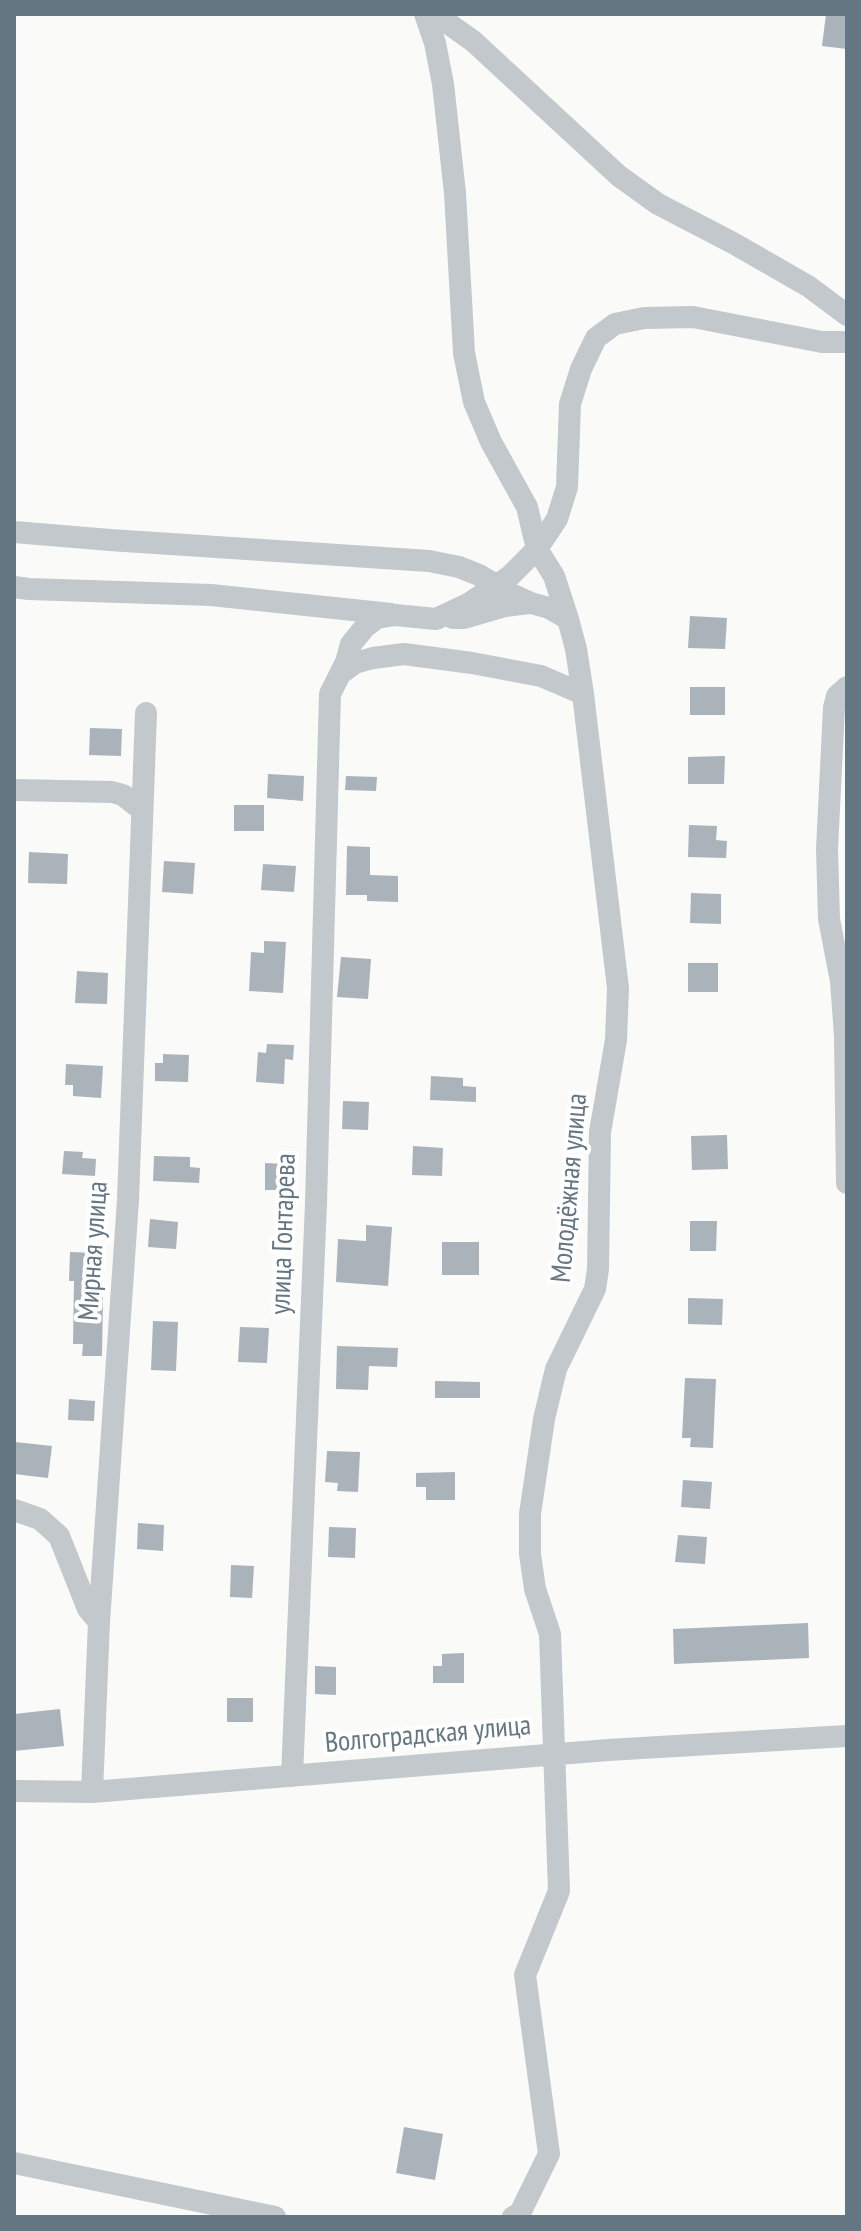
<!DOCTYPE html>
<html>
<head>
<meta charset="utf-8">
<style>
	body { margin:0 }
	#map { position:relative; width:861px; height:2231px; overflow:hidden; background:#fafaf8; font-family:"PT Sans Narrow",sans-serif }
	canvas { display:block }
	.frame { position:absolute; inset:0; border:16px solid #657683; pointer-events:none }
</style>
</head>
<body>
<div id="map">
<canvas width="861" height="2231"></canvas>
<div class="frame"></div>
</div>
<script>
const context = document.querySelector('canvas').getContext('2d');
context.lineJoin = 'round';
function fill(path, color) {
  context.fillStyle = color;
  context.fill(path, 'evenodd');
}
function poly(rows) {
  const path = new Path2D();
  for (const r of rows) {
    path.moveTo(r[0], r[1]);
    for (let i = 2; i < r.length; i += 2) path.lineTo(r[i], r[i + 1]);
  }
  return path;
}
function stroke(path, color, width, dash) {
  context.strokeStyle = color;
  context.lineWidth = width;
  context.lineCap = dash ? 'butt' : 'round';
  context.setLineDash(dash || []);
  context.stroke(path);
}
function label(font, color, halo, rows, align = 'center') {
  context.font = font + ' "PT Sans Narrow",sans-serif';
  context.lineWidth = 8;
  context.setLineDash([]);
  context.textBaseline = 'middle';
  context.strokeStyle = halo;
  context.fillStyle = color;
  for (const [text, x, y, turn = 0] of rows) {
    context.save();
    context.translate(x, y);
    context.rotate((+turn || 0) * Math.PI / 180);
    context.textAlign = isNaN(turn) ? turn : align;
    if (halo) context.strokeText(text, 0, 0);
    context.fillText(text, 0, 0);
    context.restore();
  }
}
const building = poly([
	[826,14,847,14,847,49,822,46],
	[690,616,727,618,725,649,688,648],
	[690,687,725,687,725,715,690,715],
	[90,728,122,729,121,756,89,755],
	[725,756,724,784,688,784,688,757],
	[268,774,304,776,303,801,267,798],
	[346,776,377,777,376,791,345,790],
	[234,805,264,805,264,831,234,831],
	[689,825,717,826,716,840,727,841,726,858,688,857],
	[347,846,370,847,370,875,398,876,398,902,367,901,367,895,346,895],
	[29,852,68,854,67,884,28,883],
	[164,861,195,863,193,894,162,892],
	[263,864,296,866,294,892,261,890],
	[691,893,721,894,721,924,690,923],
	[264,941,286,942,283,993,249,991,251,952,264,953],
	[341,957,371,959,368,999,337,997],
	[688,963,718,963,718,992,688,992],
	[77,971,108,973,107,1004,75,1003],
	[267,1044,294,1045,293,1060,285,1059,284,1084,256,1082,258,1052,266,1053],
	[163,1054,189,1055,188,1082,155,1081,155,1063,163,1063],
	[66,1064,103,1066,101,1098,73,1096,73,1085,65,1085],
	[431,1076,463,1078,463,1086,476,1087,476,1102,430,1100],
	[343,1101,369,1102,368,1130,342,1129],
	[727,1135,728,1169,692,1170,691,1136],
	[413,1146,443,1148,442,1176,412,1175],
	[64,1151,83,1152,82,1158,96,1159,95,1176,62,1174],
	[154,1156,190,1157,190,1167,200,1168,199,1183,153,1181],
	[265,1163,287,1164,287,1190,265,1190],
	[150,1219,178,1222,176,1249,148,1247],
	[690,1221,717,1221,716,1251,690,1251],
	[366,1225,392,1227,388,1286,336,1282,338,1239,366,1241],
	[442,1242,479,1242,479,1275,442,1275],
	[70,1252,99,1253,98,1297,103,1297,102,1356,82,1356,83,1344,73,1344,74,1281,69,1281],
	[688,1298,723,1299,722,1325,688,1324],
	[153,1321,178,1322,176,1371,151,1370],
	[240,1327,269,1328,267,1363,238,1362],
	[337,1346,398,1348,397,1367,369,1366,368,1390,336,1389],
	[685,1378,716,1379,713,1448,690,1447,691,1438,682,1438],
	[435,1381,480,1382,480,1398,435,1398],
	[69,1399,95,1401,94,1421,68,1420],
	[15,1442,52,1446,48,1478,14,1474],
	[327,1451,360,1452,358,1492,337,1491,338,1483,325,1482],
	[455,1472,455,1500,426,1500,426,1487,416,1487,416,1473],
	[683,1480,712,1482,710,1509,681,1507],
	[138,1523,164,1525,163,1551,137,1549],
	[329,1527,356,1528,355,1558,328,1557],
	[678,1535,707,1537,705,1564,675,1562],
	[231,1565,254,1566,252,1598,230,1597],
	[808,1623,809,1658,674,1664,673,1629],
	[464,1653,464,1683,433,1683,433,1666,442,1666,442,1654],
	[315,1666,336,1667,336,1695,315,1694],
	[227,1698,253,1698,253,1722,227,1722],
	[60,1709,64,1746,14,1751,14,1714],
	[404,2127,443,2134,435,2180,396,2173]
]);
const minor = poly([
	[425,14,435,43,443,84,455,193,464,353,474,402,491,442,527,507,537,549,554,576,568,619,576,649,583,694,618,988,616,1040,600,1132,598,1269,595,1289,556,1369,544,1419,530,1514,530,1554,535,1589,550,1634,559,1891,525,1975,549,2154,520,2213,513,2217],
	[435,14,473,41,619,176,658,204,733,243,808,286,847,315],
	[14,532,110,540,429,561,459,567,479,575,511,594,531,603,549,608,568,619],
	[14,587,29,589,211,595,391,614],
	[453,618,464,618,505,606,529,603],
	[340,674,355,663,373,658,404,654,472,663,541,676,583,694],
	[847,687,837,696,834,708,827,849,829,919,841,981,845,1036,847,1183],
	[14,790,112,792,123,795,142,810],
	[14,1510,40,1519,59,1536,88,1609,99,1622],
	[292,1776,316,1203,330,694,346,662,351,644,365,627,377,618,395,615,436,619,468,604,497,585,510,576,537,549,557,519,567,487,570,404,581,369,596,338,615,324,644,318,693,317,822,342,847,342],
	[14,1791,92,1792,608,1750,847,1736],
	[92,1792,99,1622,128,1200,146,713],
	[14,2163,275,2217]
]);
const streetNames = [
	["Молодёжная улица",570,1188,-85],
	["улица Гонтарева",284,1234,-88],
	["Мирная улица",94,1251,-86],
	["Волгоградская улица",428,1735,-5]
];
fill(building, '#aab3b9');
stroke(minor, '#c3c8cc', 22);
label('28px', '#657683', '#fff', streetNames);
</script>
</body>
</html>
